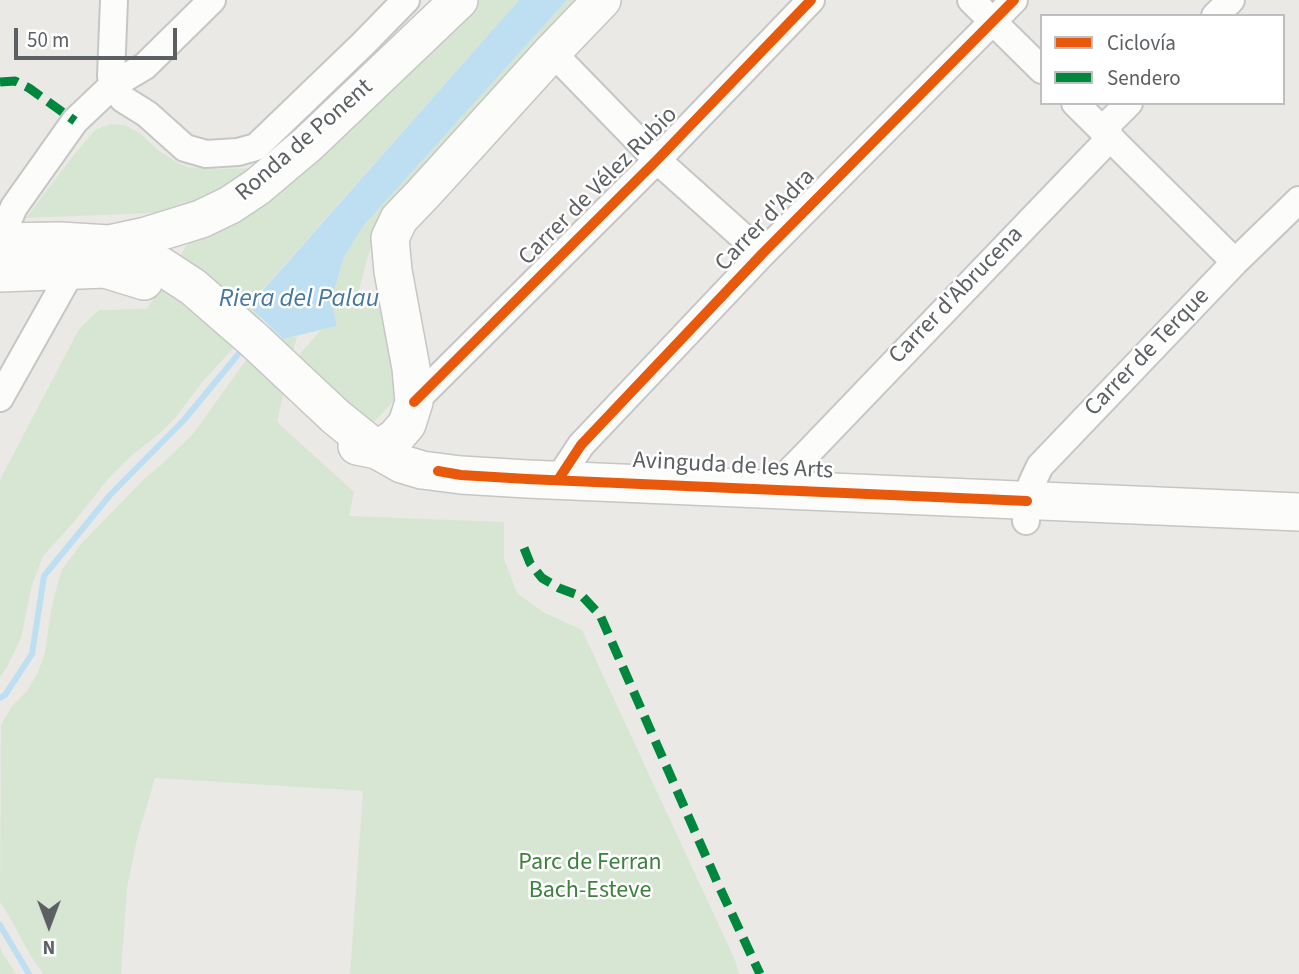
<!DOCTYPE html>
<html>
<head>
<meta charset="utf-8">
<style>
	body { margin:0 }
	#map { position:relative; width:1299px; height:974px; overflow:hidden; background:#ebe9e6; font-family:"Source Sans 3",sans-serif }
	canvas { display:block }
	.legend { position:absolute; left:1040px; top:14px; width:245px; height:91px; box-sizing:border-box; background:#fff; border:2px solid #bebfc1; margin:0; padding:9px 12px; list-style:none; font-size:21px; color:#5c6063 }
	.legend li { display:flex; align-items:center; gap:14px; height:35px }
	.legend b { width:35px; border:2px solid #bebfc1 }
	.north { position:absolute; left:14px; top:890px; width:70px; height:70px; -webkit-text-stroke:5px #fff; paint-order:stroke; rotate:180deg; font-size:19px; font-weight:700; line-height:28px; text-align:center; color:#5c6063 }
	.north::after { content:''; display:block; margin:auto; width:24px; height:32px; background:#5c6063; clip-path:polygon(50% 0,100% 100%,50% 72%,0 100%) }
	.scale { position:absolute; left:14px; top:28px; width:163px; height:32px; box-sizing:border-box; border:4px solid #5c6063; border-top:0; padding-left:9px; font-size:21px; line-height:24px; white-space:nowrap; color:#5c6063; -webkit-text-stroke:5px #fff; paint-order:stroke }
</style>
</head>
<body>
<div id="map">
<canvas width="1299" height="974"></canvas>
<ul class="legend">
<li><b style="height:9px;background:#e8590c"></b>Ciclovía</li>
<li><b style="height:9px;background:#00873e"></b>Sendero</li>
</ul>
<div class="north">N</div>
<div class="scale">50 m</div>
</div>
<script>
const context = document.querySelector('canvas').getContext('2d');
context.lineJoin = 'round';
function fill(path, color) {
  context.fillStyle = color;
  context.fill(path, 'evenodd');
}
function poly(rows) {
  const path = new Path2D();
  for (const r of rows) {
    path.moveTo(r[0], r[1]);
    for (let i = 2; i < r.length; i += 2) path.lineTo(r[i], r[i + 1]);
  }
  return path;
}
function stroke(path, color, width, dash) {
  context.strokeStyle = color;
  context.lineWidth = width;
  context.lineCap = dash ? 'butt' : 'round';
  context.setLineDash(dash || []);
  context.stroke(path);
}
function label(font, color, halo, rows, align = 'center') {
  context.font = font + ' "Source Sans 3",sans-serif';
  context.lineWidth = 5;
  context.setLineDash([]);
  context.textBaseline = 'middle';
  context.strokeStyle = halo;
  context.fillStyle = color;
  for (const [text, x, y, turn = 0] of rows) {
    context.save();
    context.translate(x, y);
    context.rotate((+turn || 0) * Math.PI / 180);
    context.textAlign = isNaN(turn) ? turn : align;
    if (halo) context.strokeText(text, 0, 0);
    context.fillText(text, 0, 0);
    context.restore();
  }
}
const green = poly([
	[474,0,519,0,249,305,261,318,204,380,175,418,159,434,132,455,109,478,73,523,43,556,32,585,21,638,7,667,0,677,0,480,79,329,99,310,147,309,190,240],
	[567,0,581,0,376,233,368,256,357,298,381,289,400,394,373,423,355,414,297,357,321,330,337,326,334,313,333,296,344,257,364,225],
	[110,124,124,125,140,133,158,150,178,163,188,167,213,169,257,168,245,188,156,226,153,213,26,218,73,156,95,130],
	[270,327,283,339,297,336,277,422,354,492,349,516,504,522,504,559,517,593,543,612,582,630,735,960,739,974,350,974,363,791,155,778,137,839,127,888,121,974,43,974,29,953,9,916,0,902,1,725,12,706,27,691,38,672,45,653,51,610,59,578,63,568,82,543,145,478,162,464,193,434],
	[0,947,3,954,16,974,0,974]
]);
const water = poly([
	[519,0,567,0,364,225,344,257,339,274,333,296,334,313,337,326,283,339,249,306]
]);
const stream = poly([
	[0,698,5,695,32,654,44,576,110,495,184,420,245,346],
	[0,925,29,974]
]);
const minor = poly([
	[114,0,111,76,113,85,123,99,147,114,185,148,206,154,238,152,256,147,363,44,406,0],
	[971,0,1042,70],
	[1215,16,1231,0],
	[552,52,657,160,762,254],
	[1075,103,1235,262],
	[10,241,8,221,14,207,75,121,113,85,145,66,212,0],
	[0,398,72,270,82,263],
	[414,402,657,160,811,0],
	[558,480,581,445,762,254,1014,0],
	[779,490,792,469,801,460,1110,138,1107,125,1129,103],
	[1026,521,1027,501,1032,483,1040,466,1235,262,1299,200]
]);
const secondary = poly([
	[0,242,60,241,109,244,161,266,193,287,254,340,336,417,377,450,402,464,422,470,461,475,527,479,1299,512],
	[109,244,146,236,201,219,230,205,257,187,308,144,459,0],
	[0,273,105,269,144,281],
	[357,446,377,450,395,438,407,424,414,402,411,368,393,271,390,238,399,219,423,194,552,52,602,0]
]);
const quiet = poly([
	[0,82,15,81,29,88,75,121],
	[524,548,530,563,542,578,559,588,583,597,600,615,718,884,760,974]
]);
const cycleway = poly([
	[414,402,657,160,811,0],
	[438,471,461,475,527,479,1027,501],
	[558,480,581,445,762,254,1014,0]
]);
const streetNames = [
	["Ronda de Ponent",305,141,-41],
	["Carrer de Vélez Rubio",599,187,-45],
	["Carrer d'Adra",766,221,-46],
	["Carrer d'Abrucena",957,296,-46],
	["Carrer de Terque",1148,353,-46],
	["Avinguda de les Arts",733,467,3]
];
const parkNames = [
	["Parc de Ferran",590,864],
	["Bach-Esteve",590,892]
];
const waterNames = [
	["Riera del Palau",299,300]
];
fill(green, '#d6e6d2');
fill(water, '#bedff2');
stroke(stream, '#bedff2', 6);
stroke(minor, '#c5c6c6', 30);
stroke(secondary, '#c5c6c5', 40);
stroke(minor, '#fcfcfb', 26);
stroke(secondary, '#fcfcfb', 37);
stroke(quiet, '#00873e', 9, [18, 9]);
stroke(cycleway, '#e8590c', 10);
label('24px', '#5c6063', '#fff', streetNames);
label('24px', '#3e813d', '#fff', parkNames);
label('italic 26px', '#4577a0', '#fff', waterNames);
</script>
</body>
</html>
